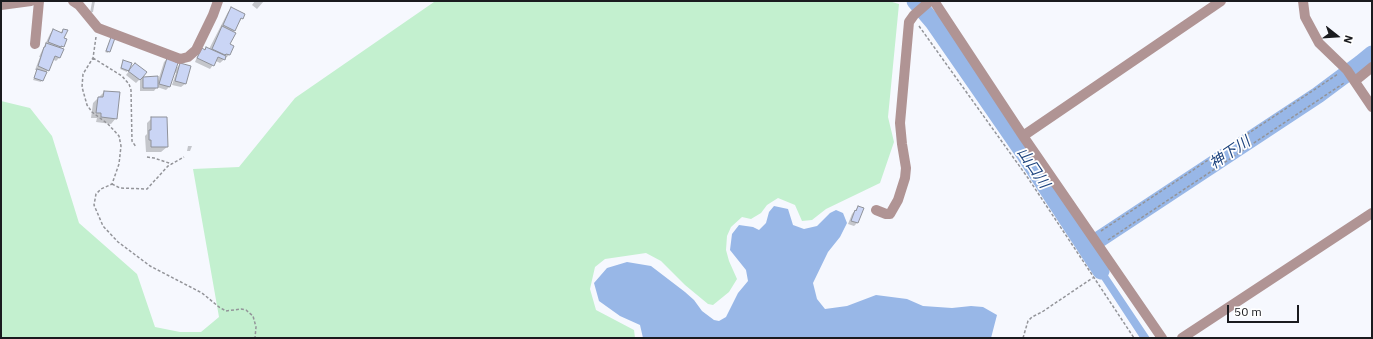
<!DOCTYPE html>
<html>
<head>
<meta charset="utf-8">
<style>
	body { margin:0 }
	#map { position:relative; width:1373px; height:339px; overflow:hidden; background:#f6f8fe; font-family:"IBM Plex Sans",sans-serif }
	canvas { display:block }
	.frame { position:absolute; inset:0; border:2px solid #1a1b1f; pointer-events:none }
	.north { position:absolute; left:1317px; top:16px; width:40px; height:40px; -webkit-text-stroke:3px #fff; paint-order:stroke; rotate:107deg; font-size:11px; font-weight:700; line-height:16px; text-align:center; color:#1a1b1f }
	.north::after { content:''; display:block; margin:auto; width:14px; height:18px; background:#1a1b1f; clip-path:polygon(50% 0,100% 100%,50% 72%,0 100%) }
	.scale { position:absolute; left:1227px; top:305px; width:72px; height:18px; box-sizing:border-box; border:2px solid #1a1b1f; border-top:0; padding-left:5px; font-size:12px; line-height:14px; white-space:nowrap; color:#1a1b1f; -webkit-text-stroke:3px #fff; paint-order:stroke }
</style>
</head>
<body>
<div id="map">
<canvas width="1373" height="339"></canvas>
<div class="frame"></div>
<div class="north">N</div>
<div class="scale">50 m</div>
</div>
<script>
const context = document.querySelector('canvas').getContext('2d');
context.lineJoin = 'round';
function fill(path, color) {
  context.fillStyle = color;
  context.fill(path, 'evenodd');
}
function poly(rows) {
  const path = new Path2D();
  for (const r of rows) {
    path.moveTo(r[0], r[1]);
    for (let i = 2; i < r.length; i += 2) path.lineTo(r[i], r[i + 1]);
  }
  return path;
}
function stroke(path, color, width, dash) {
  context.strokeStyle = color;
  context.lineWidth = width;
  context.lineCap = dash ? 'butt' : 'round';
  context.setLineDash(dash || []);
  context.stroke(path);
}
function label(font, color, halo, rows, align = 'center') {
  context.font = font + ' "IBM Plex Sans","Noto Sans JP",sans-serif';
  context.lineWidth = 3.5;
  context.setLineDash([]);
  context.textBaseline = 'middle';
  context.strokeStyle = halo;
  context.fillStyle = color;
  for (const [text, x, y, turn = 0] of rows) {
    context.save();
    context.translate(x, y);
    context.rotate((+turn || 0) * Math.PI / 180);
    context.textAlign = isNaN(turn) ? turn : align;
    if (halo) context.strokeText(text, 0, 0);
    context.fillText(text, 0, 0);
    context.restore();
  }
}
const green = poly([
	[437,1,889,1,899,4,888,117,894,142,880,183,826,209,812,220,802,221,795,205,778,198,767,205,761,213,751,219,742,217,731,227,727,236,726,250,729,261,737,279,729,292,713,305,708,304,685,285,661,261,646,253,605,259,595,267,590,289,596,310,634,330,635,338,1,338,1,101,30,108,52,136,79,223,137,274,155,327,180,332,201,332,219,317,193,169,239,167,295,98,434,2]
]);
const water = poly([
	[774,206,788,209,793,225,804,229,817,226,830,213,836,210,843,213,847,223,840,237,828,252,813,283,817,299,825,309,847,306,876,295,907,299,923,306,952,308,971,306,983,307,997,315,991,338,643,338,640,325,620,316,599,301,594,283,607,268,627,262,651,266,685,292,694,300,702,311,714,320,719,321,726,317,738,293,748,281,746,270,730,250,732,234,739,225,753,227,759,230,766,223,769,212],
	[1091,250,1150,338,1140,338,1085,254]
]);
const shadow = poly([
	[95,1,93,12,90,13,92,2],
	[255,1,264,1,257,9,252,5],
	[231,9,242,18,233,32,229,45,229,55,220,63,216,61,210,69,195,62,199,52,206,48,209,49,228,12],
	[53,30,60,33,63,30,63,46,60,49,60,57,56,61,52,59,48,70,45,74,41,82,33,80,37,70,35,70,40,57,39,57,50,34],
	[111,38,113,39,108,53,105,52],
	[167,59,175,70,180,64,185,84,181,87,172,85,176,73,174,72,169,87,166,90,157,87,154,91,140,91,140,79,136,83,126,75,132,67,141,78,157,77,157,84,164,62],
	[124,61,130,64,127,72,120,69],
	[104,92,116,118,111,124,96,122,97,118,91,118,93,103],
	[152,118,167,147,161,152,146,152,145,136,147,134,147,123],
	[188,146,192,146,190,151,187,151],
	[858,207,857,223,854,226,848,224,852,214]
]);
const river = poly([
	[915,1,933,22,1025,155,1101,271],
	[1086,248,1318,95,1361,63,1372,54]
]);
const building = poly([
	[231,7,245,14,243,19,241,18,235,31,223,25,231,7],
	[222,26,236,33,230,44,234,46,230,55,226,54,225,55,212,49,222,26],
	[53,29,62,33,63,29,68,30,64,38,67,39,64,47,61,46,61,47,48,42,53,29],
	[111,37,115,38,110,52,106,51,111,37],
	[46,43,64,49,60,58,55,56,49,71,38,66,44,47,45,47,46,43],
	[206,47,226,56,225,60,218,57,214,66,197,58,202,48,205,50,206,47],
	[167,58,178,63,170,87,159,84,167,58],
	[123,60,132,63,129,71,121,68,123,60],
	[135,63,147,72,143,77,158,76,158,88,143,88,143,77,140,80,128,71,135,63],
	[180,63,191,66,186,84,175,81,180,63],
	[37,69,47,72,43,81,34,78,37,69],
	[104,91,120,92,117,119,101,117,101,113,96,113,98,97,103,97,104,91],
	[151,117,167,117,168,147,151,147,151,140,149,140,149,130,151,130,151,117],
	[858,206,864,208,858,223,851,221,855,210,856,211,858,206]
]);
const path = poly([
	[919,26,1028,178,1134,338],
	[96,37,93,58,83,74,82,87,87,105,92,112,108,124,119,136,121,146,119,164,112,184,101,189,96,194,94,205,103,226,118,242,150,266,202,293,219,307,226,311,241,309,246,310,253,316,256,327,255,338],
	[93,58,122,76,129,84,131,90,132,141,136,147],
	[147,157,154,158,172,164],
	[112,184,120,188,147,189,168,166,184,157],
	[1101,231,1338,74],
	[1108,240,1344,83],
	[1023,338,1028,321,1032,317,1042,312,1094,277]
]);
const minor = poly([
	[73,1,79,5,98,28,180,59,188,57,196,50,213,15,218,1],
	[934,1,1023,136,1162,338],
	[1303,1,1305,17,1319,43,1347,70,1372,107],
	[1,5,31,1],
	[35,44,39,1],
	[1355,81,1372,67],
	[1023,136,1221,1],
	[876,210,886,214,890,214,898,200,905,178,906,168,902,144,900,123,909,22,914,15,930,1],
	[1182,338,1372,213]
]);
const waterNames = [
	["神下川",1230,153,-34],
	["山口川",1033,168,56]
];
fill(green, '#c3f0cf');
fill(water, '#98b7e7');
fill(shadow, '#0003');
stroke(river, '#98b7e7', 17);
fill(building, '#cad5f5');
stroke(building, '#8f929a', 1);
stroke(path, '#939499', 1.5, [3, 2]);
stroke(minor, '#b09494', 10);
label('italic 15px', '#1e447e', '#fff', waterNames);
</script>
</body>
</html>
